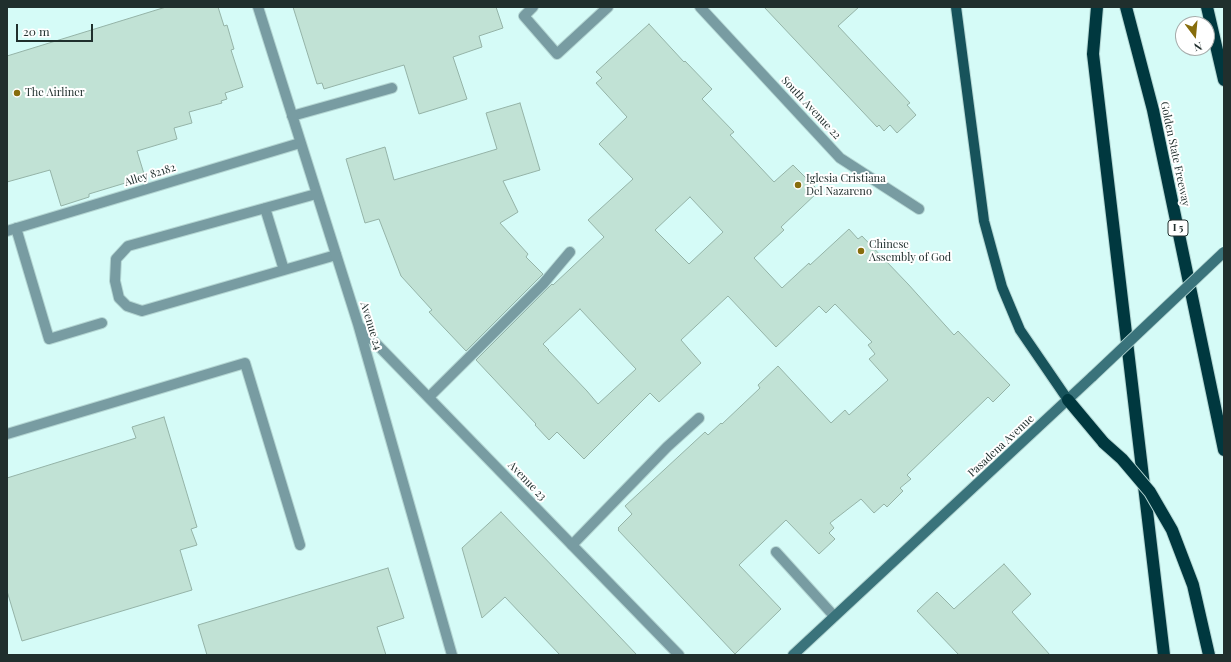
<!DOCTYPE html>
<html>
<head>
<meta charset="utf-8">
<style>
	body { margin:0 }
	#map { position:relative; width:1231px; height:662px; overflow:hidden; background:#d5fbf7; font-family:"Playfair Display",serif }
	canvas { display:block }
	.frame { position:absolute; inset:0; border:8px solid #202f2d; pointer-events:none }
	.north { position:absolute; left:1175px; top:16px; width:40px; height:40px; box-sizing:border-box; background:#fff; border:1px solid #a6acab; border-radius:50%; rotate:164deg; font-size:11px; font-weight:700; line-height:16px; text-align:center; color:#202f2d }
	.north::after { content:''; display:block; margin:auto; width:14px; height:18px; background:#876d0c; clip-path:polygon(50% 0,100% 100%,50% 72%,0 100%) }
	.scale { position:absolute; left:16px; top:24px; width:77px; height:18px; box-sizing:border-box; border:2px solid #202f2d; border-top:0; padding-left:5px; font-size:12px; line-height:14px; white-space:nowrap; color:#202f2d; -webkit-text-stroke:3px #fff; paint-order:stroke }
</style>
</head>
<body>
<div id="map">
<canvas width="1231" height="662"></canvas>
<div class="frame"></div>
<div class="north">N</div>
<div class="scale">20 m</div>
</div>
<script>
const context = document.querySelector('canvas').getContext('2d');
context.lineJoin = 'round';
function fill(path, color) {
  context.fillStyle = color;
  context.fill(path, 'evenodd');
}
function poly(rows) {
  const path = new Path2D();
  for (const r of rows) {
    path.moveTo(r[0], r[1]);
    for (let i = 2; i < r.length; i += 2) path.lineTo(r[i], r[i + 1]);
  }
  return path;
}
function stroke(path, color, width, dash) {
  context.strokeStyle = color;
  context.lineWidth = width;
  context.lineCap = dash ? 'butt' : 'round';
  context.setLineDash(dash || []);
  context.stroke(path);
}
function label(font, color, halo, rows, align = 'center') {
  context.font = font + ' "Playfair Display",serif';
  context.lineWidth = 4;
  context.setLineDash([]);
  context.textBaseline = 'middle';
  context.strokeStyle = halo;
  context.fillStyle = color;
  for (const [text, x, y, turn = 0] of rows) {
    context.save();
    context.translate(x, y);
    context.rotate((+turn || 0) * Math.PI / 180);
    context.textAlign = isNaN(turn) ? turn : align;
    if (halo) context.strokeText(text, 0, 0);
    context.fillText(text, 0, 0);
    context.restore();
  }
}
const building = poly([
	[166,7,218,7,224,26,227,25,234,49,231,50,243,87,225,93,227,99,221,101,222,103,189,112,192,123,174,128,177,139,137,151,145,177,89,194,89,197,61,206,50,170,7,182,7,56,166,7],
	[293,7,496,7,503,28,479,36,482,47,453,57,467,99,419,114,404,65,324,89,322,83,317,84,293,7],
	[764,7,859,7,838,26,910,103,907,105,916,115,897,133,890,125,884,131,879,125,877,127,764,7],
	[649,24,684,62,685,61,712,89,702,99,734,132,730,135,774,182,793,165,819,191,781,227,784,230,754,258,782,288,809,263,810,265,849,229,858,239,862,236,908,284,954,335,958,331,1010,385,993,402,988,397,907,475,911,479,900,488,903,491,887,507,884,504,874,513,861,499,830,523,834,528,829,533,835,539,819,554,786,520,739,565,781,609,735,654,618,530,619,529,618,528,632,514,625,506,705,432,708,435,721,423,722,424,760,388,758,385,778,366,831,423,845,410,849,415,888,380,869,359,875,354,868,345,872,342,835,304,826,313,819,306,776,347,728,296,681,340,701,363,659,402,650,393,584,459,557,432,549,440,535,425,536,424,476,360,552,284,553,285,604,237,588,220,633,179,599,144,627,117,596,83,602,78,596,72,649,24],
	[690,197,723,232,689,264,655,230,690,197],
	[580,309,636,369,598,404,587,391,548,350,549,350,543,344,580,309],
	[520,103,540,170,503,181,518,212,500,223,528,254,526,257,543,274,466,351,429,312,432,310,401,276,379,219,365,223,346,159,385,147,394,180,497,149,486,113,520,103],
	[164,417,197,527,191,529,197,545,180,550,192,590,22,641,7,591,7,478,136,438,132,427,164,417],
	[501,512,637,655,560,655,505,597,482,618,462,548,501,512],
	[1004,564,1031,594,1012,612,1050,655,959,655,917,611,937,592,954,609,1004,564],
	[388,568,404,618,377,627,386,655,207,655,198,625,388,568]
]);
const service = poly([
	[533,7,524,16,557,54,608,7],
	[292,116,392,88],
	[316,194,128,246,116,259,115,281,119,298,127,306,142,311,336,255],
	[265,208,284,270],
	[16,228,49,339,102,323],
	[7,231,300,143],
	[429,397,543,284,570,252],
	[7,434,245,363,300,545],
	[572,545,667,447,699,418],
	[776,552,834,616]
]);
const minor = poly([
	[258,7,358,324,452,655],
	[700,7,840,158,919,209],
	[359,326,679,655]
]);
const secondary = poly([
	[793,655,1093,376]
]);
const primary = poly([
	[956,7,984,221,1002,287,1020,330,1068,400]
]);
const motorway = poly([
	[1097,7,1093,54,1164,655],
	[1126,7,1153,110,1224,450],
	[1207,7,1224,80],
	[1068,400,1104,443]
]);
const secondaryBridge = poly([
	[1093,376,1224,252]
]);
const motorwayBridge = poly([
	[1104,443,1122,459,1150,492,1172,530,1193,585,1209,655]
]);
const markers = [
	[17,93,4,"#876d0c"],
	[798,185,4,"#876d0c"],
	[861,251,4,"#876d0c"]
];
const shields = [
	[1178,228,20]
];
const shieldNames = [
	["I 5",1178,228]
];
const poiNames = [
	["The Airliner",25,93],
	["Iglesia Cristiana",806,179],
	["Del Nazareno",806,192],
	["Chinese",869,245],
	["Assembly of God",869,258]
];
const streetNames = [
	["South Avenue 22",811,108,47],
	["Golden State Freeway",1175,154,78],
	["Alley 82182",150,175,-17],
	["Avenue 24",371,326,73],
	["Pasadena Avenue",1001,446,-43],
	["Avenue 23",527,481,46]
];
fill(building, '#c1e2d5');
stroke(building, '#94b3a7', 1);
stroke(service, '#b4d6d3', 12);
stroke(minor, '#b4d6d3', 12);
stroke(secondary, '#b4d6d3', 12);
stroke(primary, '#b4d6d3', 12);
stroke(motorway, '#b4d6d3', 14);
stroke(service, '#789ca2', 10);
stroke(minor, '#789ca2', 10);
stroke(secondary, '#3a737b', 10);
stroke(primary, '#17535b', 10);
stroke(motorway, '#00383f', 12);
stroke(secondaryBridge, '#b4d6d3', 12, []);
stroke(motorwayBridge, '#b4d6d3', 14, []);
stroke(secondaryBridge, '#3a737b', 10);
stroke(motorwayBridge, '#00383f', 12);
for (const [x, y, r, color] of markers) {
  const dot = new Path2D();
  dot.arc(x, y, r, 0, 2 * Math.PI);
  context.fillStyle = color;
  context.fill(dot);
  stroke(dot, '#fff', 1.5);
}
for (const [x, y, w] of shields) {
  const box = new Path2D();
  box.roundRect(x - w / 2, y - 8, w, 16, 3);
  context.fillStyle = '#fff';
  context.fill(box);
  stroke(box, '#202f2d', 1);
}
label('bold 10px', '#202f2d', null, shieldNames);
label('11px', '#202f2d', '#fff', poiNames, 'left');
label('11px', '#202f2d', '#fff', streetNames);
</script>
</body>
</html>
